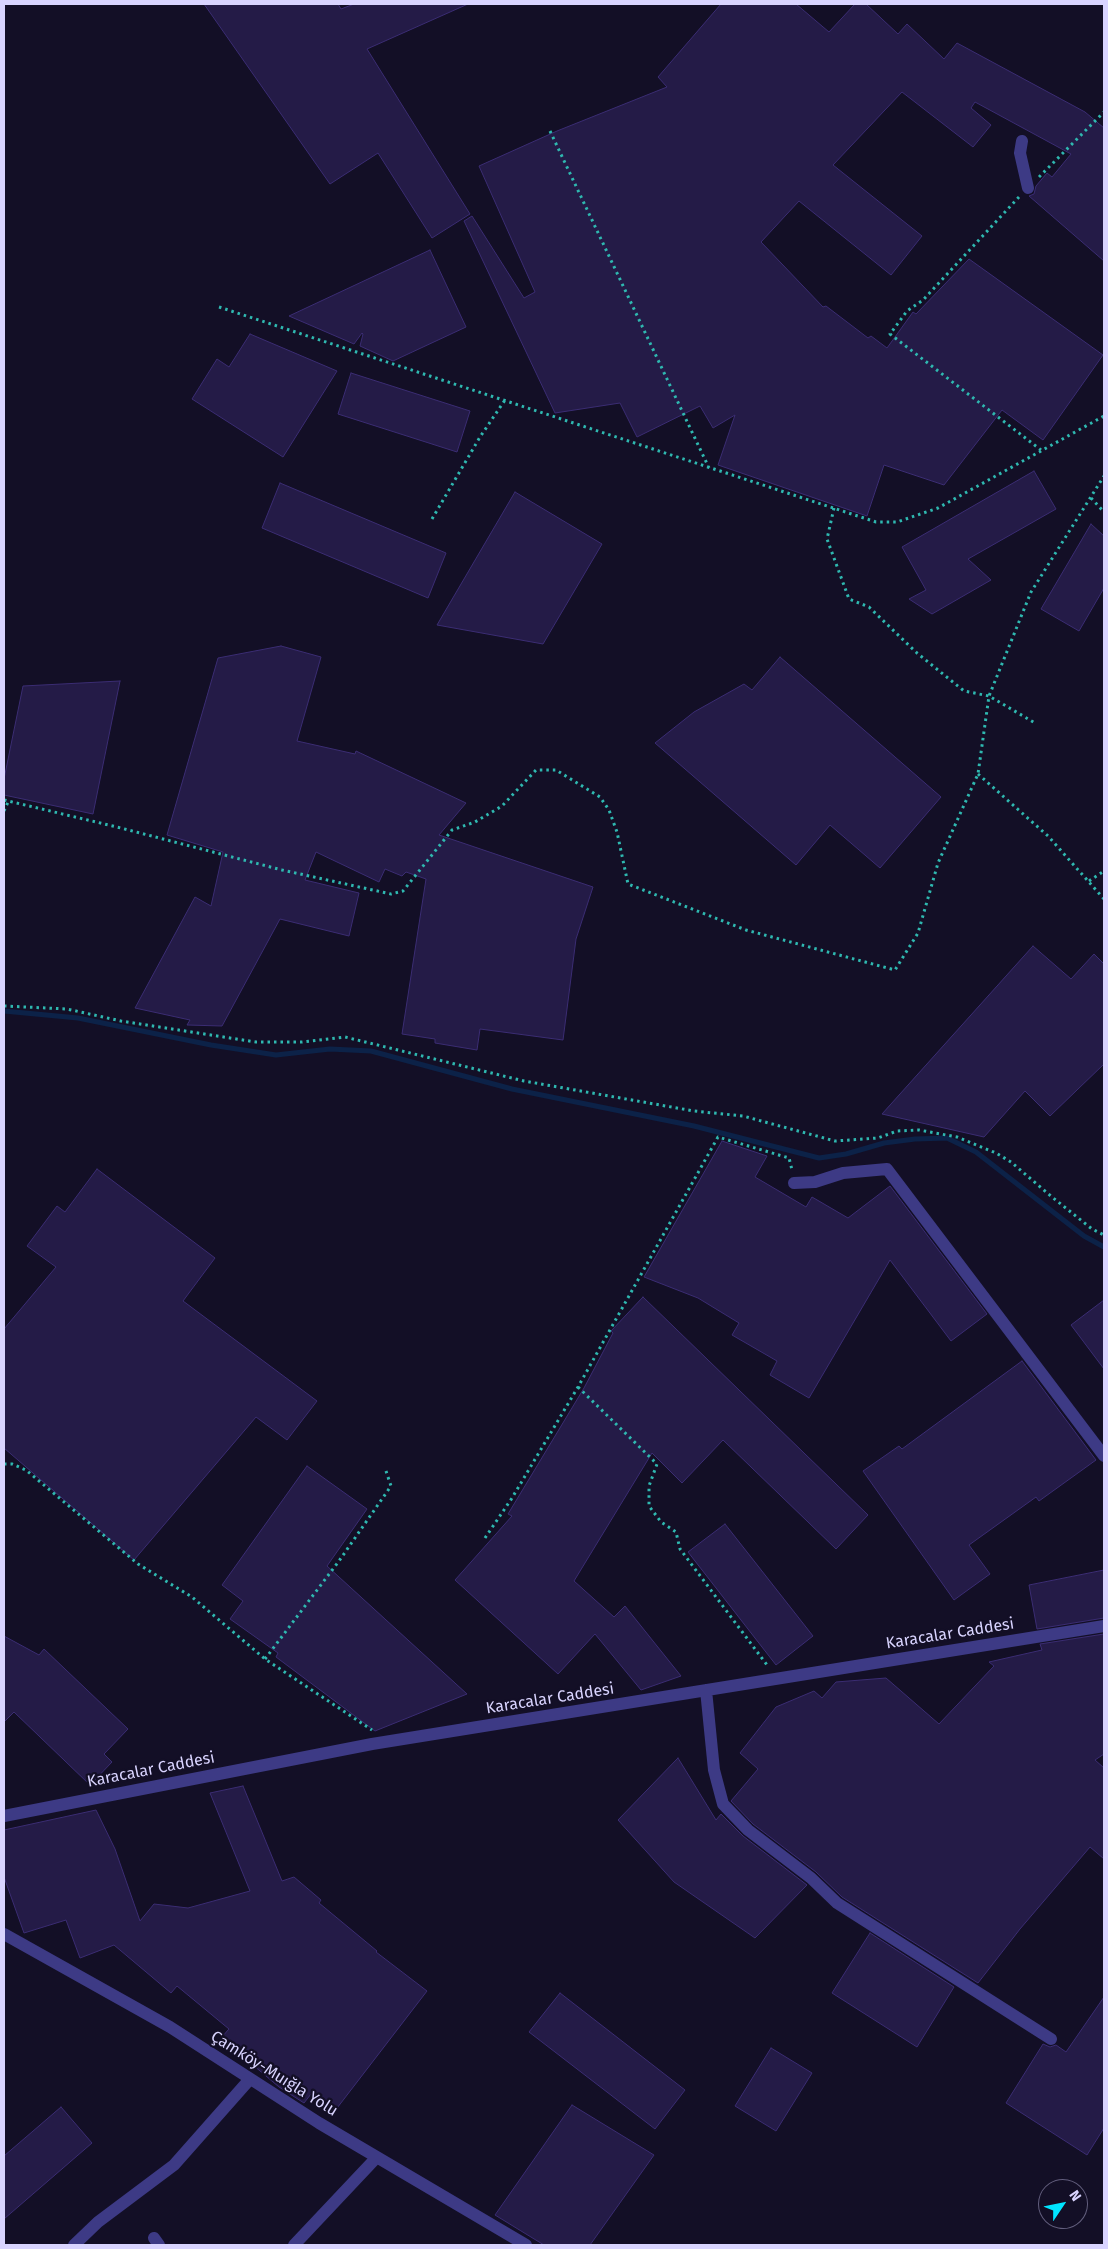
<!DOCTYPE html>
<html>
<head>
<meta charset="utf-8">
<style>
	body { margin:0 }
	#map { position:relative; width:1108px; height:2249px; overflow:hidden; background:#130f26; font-family:"Fira Sans",sans-serif }
	canvas { display:block }
	.frame { position:absolute; inset:0; border:5px solid #d9d4ff; pointer-events:none }
	.north { position:absolute; left:1038px; top:2179px; width:50px; height:50px; box-sizing:border-box; background:#130f26; border:1px solid #625e7d; border-radius:50%; rotate:56deg; font-size:14px; font-weight:700; line-height:20px; text-align:center; color:#d9d4ff }
	.north::after { content:''; display:block; margin:auto; width:18px; height:22px; background:#00e5ff; clip-path:polygon(50% 0,100% 100%,50% 72%,0 100%) }
</style>
</head>
<body>
<div id="map">
<canvas width="1108" height="2249"></canvas>
<div class="frame"></div>
<div class="north">N</div>
</div>
<script>
const context = document.querySelector('canvas').getContext('2d');
context.lineJoin = 'round';
function poly(rows) {
  const path = new Path2D();
  for (const r of rows) {
    path.moveTo(r[0], r[1]);
    for (let i = 2; i < r.length; i += 2) path.lineTo(r[i], r[i + 1]);
  }
  return path;
}
function stroke(path, color, width, dash) {
  context.strokeStyle = color;
  context.lineWidth = width;
  context.lineCap = dash ? 'butt' : 'round';
  context.setLineDash(dash || []);
  context.stroke(path);
}
function fill(path, color) {
  context.fillStyle = color;
  context.fill(path, 'evenodd');
}
function label(font, color, halo, rows, align = 'center') {
  context.font = font + ' "Fira Sans",sans-serif';
  context.lineWidth = 4.5;
  context.setLineDash([]);
  context.textBaseline = 'middle';
  context.strokeStyle = halo;
  context.fillStyle = color;
  for (const [text, x, y, turn = 0] of rows) {
    context.save();
    context.translate(x, y);
    context.rotate((+turn || 0) * Math.PI / 180);
    context.textAlign = isNaN(turn) ? turn : align;
    if (halo) context.strokeText(text, 0, 0);
    context.fillText(text, 0, 0);
    context.restore();
  }
}
const stream = poly([
	[4,1011,78,1018,211,1045,276,1055,330,1049,371,1051,512,1089,694,1126,819,1158,846,1154,884,1143,915,1139,947,1138,976,1152,1084,1236,1104,1247]
]);
const building = poly([
	[204,4,338,4,341,9,354,4,468,4,367,49,470,214,432,238,378,153,330,184,204,4],
	[721,4,796,4,829,32,855,4,866,4,898,34,907,24,944,59,957,43,1085,112,1104,128,1104,261,1029,196,1034,194,1036,186,1047,173,1052,177,1071,154,975,102,971,108,991,125,973,147,902,92,833,165,922,236,891,275,799,201,761,242,823,307,826,306,868,338,871,336,887,348,913,312,916,314,969,259,1103,355,1043,440,1002,410,944,485,884,465,867,516,718,465,735,415,713,428,700,406,637,437,620,403,555,413,464,221,472,216,524,298,535,292,479,166,557,131,667,87,658,77,721,4],
	[430,250,466,327,393,361,360,346,363,334,362,333,354,344,289,316,430,250],
	[250,334,337,371,283,457,192,399,217,359,229,367,250,334],
	[351,373,470,411,457,452,338,414,351,373],
	[1034,471,1056,509,968,559,991,580,932,614,909,599,926,590,902,547,1034,471],
	[280,483,446,553,428,598,262,528,280,483],
	[515,492,602,544,543,644,437,625,515,492],
	[1091,524,1104,536,1104,588,1079,631,1041,609,1091,524],
	[281,646,321,657,297,741,355,754,356,751,466,803,439,835,593,887,576,939,563,1040,480,1029,477,1050,435,1043,435,1039,402,1034,426,879,406,872,402,876,385,869,379,882,316,852,305,880,359,893,349,936,280,919,222,1026,187,1025,190,1020,135,1008,195,897,211,906,223,852,167,835,218,658,281,646],
	[780,657,941,797,880,868,830,825,796,865,655,743,694,712,744,684,752,690,780,657],
	[120,681,93,814,4,795,4,779,23,686,120,681],
	[1033,946,1071,979,1094,954,1104,964,1104,1064,1050,1116,1025,1091,984,1137,882,1114,1033,946],
	[722,1141,767,1156,755,1177,806,1207,812,1197,848,1218,890,1186,987,1314,951,1341,890,1260,809,1398,770,1375,777,1361,732,1335,739,1323,698,1298,644,1277,722,1141],
	[97,1169,215,1258,183,1301,317,1401,287,1440,256,1417,134,1560,4,1448,4,1329,56,1267,27,1246,57,1206,65,1212,97,1169],
	[643,1297,868,1515,836,1549,723,1440,682,1483,652,1453,574,1581,614,1617,625,1606,681,1676,641,1690,595,1634,558,1674,455,1580,512,1516,508,1514,584,1388,613,1333,611,1331,643,1297],
	[1104,1300,1104,1369,1071,1325,1104,1300],
	[1022,1361,1096,1460,1039,1501,1036,1497,969,1545,990,1574,954,1600,863,1471,899,1446,902,1449,1022,1361],
	[307,1466,367,1509,327,1566,467,1694,375,1731,276,1657,278,1653,230,1619,243,1601,222,1585,307,1466],
	[725,1524,813,1636,776,1665,688,1552,725,1524],
	[1104,1570,1104,1618,1037,1629,1029,1585,1104,1570],
	[1104,1634,1104,1754,1095,1760,1104,1768,1104,1859,1090,1847,1020,1929,978,1983,842,1897,816,1872,753,1824,731,1801,758,1769,740,1753,776,1707,814,1691,822,1698,836,1682,886,1678,939,1724,994,1666,989,1662,1042,1650,1040,1644,1104,1634],
	[4,1636,39,1655,44,1649,128,1729,104,1754,112,1762,90,1785,14,1712,4,1722,4,1636],
	[678,1758,716,1820,721,1814,743,1836,807,1885,755,1938,674,1882,618,1820,678,1758],
	[243,1786,282,1881,294,1877,321,1900,319,1903,377,1951,376,1952,427,1991,334,2112,311,2094,304,2103,279,2087,221,2038,229,2029,177,1986,171,1993,114,1945,80,1958,66,1920,24,1933,4,1877,4,1830,96,1810,115,1849,140,1921,154,1904,188,1908,250,1891,210,1793,243,1786],
	[870,1933,954,1987,917,2047,832,1993,870,1933],
	[560,1993,685,2090,655,2129,529,2032,560,1993],
	[1104,1997,1104,2128,1087,2155,1006,2103,1043,2044,1050,2047,1056,2045,1066,2052,1104,1997],
	[771,2048,812,2073,776,2131,735,2106,771,2048],
	[572,2105,654,2155,590,2245,544,2245,495,2215,572,2105],
	[61,2107,92,2143,4,2219,4,2156,61,2107]
]);
const path = poly([
	[550,131,709,468],
	[1039,177,1104,112],
	[1019,197,923,300,907,311,890,334,1041,450],
	[219,307,876,522,897,522,938,508,1104,416],
	[1091,498,1104,512],
	[834,508,827,539,849,599,869,607,917,653,964,691,989,696,1035,723],
	[432,519,480,437,505,400],
	[978,774,1048,836,1104,899],
	[4,800,117,827,282,870,391,894,403,891,452,830,475,822,502,806,536,770,556,770,600,797,609,810,617,832,628,884,746,930,895,970,918,933,938,863,978,774,989,696,1031,592,1104,476],
	[4,811,8,802],
	[1089,881,1104,871],
	[4,1006,67,1009,121,1021,256,1042,302,1042,345,1037,524,1081,694,1111,743,1116,835,1141,878,1138,897,1131,919,1130,957,1137,996,1153,1011,1162,1052,1197,1092,1229,1104,1235],
	[578,1387,657,1464,649,1486,649,1506,661,1522,676,1532,680,1549,767,1665],
	[4,1464,12,1464,26,1470,138,1564,192,1597,265,1659,372,1730],
	[485,1538,512,1498,578,1387,718,1137,789,1158,792,1170],
	[265,1659,339,1561,391,1486,386,1471]
]);
const minor = poly([
	[1022,141,1020,153,1028,188],
	[794,1183,815,1182,843,1173,887,1169,1104,1456],
	[706,1690,714,1770,723,1804,748,1830,811,1878,837,1903,1051,2039],
	[4,1816,372,1744,1104,1626],
	[4,1934,170,2027,319,2123,526,2245],
	[154,2238,159,2245],
	[74,2245,98,2222,174,2165,250,2079],
	[294,2245,377,2157]
]);
const streetNames = [
	["Karacalar Caddesi",950,1634,-9],
	["Karacalar Caddesi",550,1699,-9],
	["Karacalar Caddesi",151,1770,-11],
	["Çamköy-Muığla Yolu",274,2074,32]
];
stroke(stream, '#0c2248', 5);
fill(building, '#241b47');
stroke(building, '#3b2d73', 1);
stroke(path, '#2fb8b0', 3, [2.5, 4]);
stroke(minor, '#3d3a85', 12);
label('16px', '#d9d4ff', '#130f26', streetNames);
</script>
</body>
</html>
